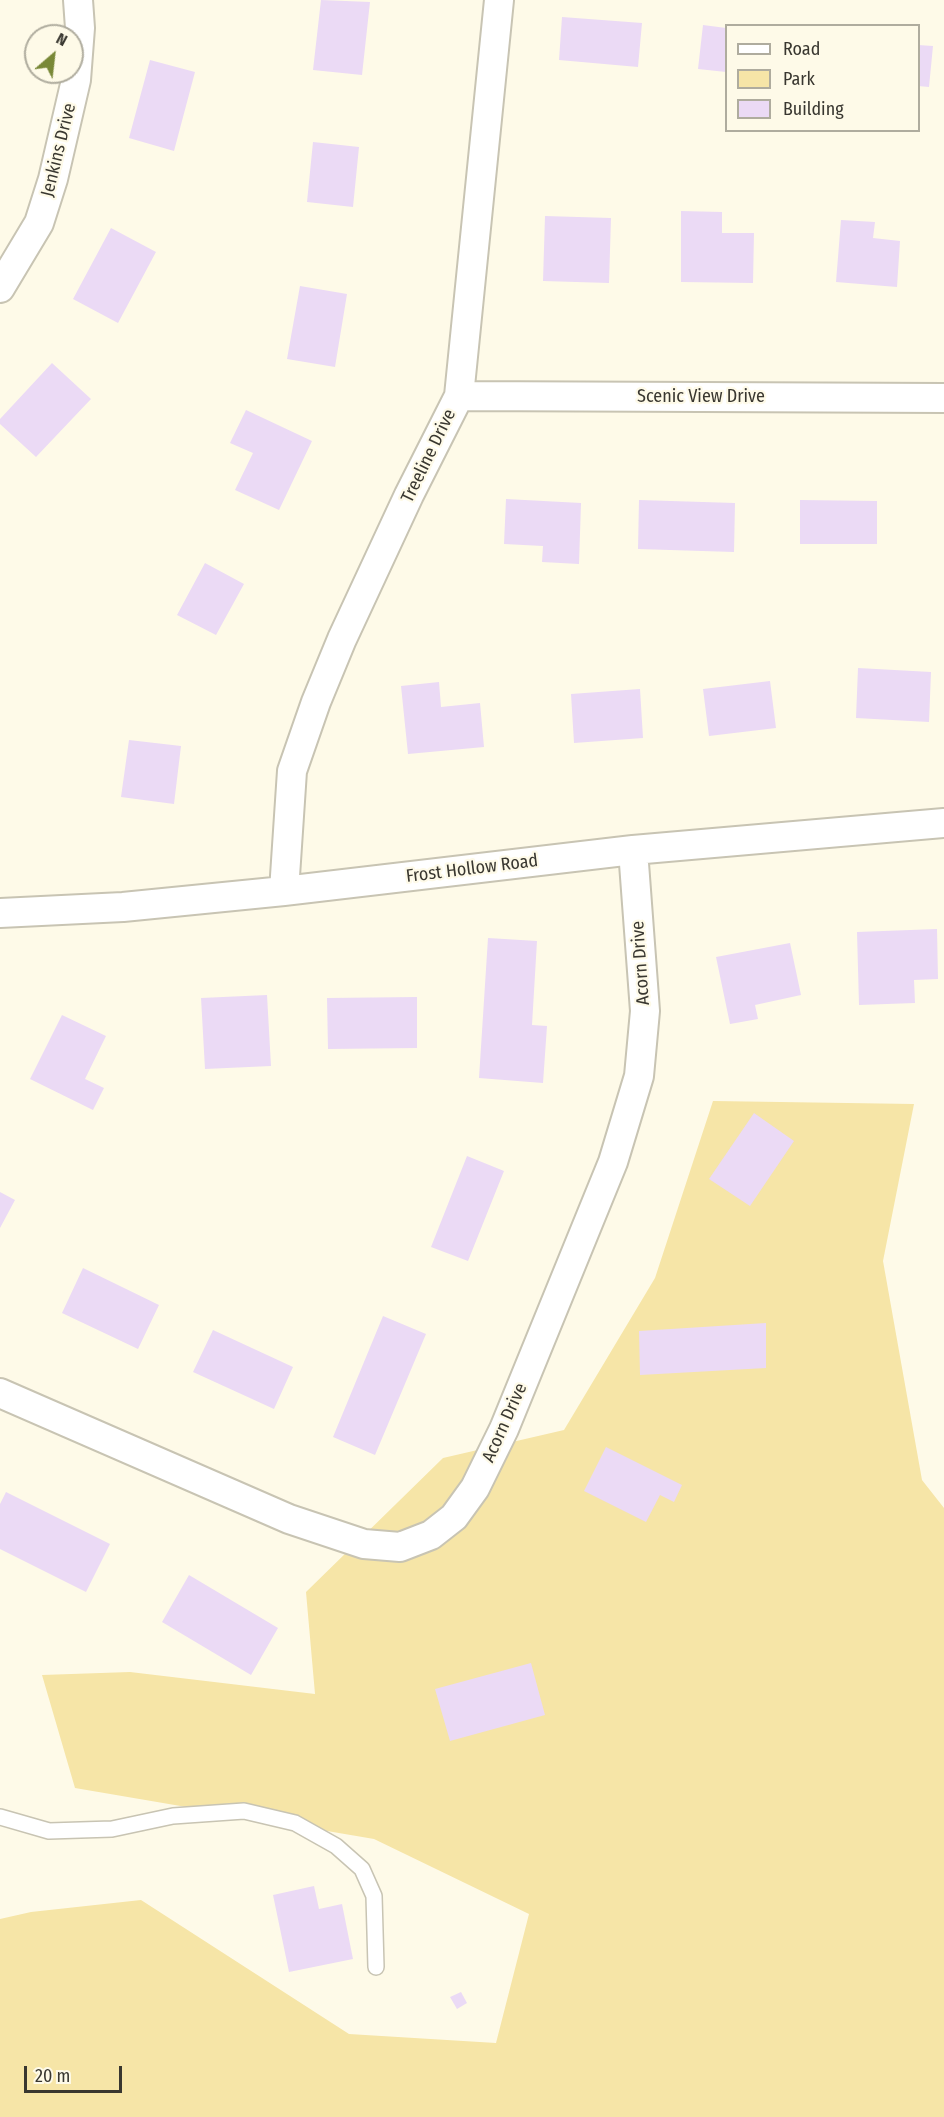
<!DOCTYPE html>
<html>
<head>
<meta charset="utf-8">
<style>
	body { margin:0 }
	#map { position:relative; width:944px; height:2117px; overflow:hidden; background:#fefae8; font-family:"Fira Sans Condensed",sans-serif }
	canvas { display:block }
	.legend { position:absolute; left:725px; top:24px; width:195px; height:108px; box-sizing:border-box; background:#fefae8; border:2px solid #afac9e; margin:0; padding:8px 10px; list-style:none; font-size:18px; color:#393730 }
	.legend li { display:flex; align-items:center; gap:12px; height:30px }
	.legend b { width:30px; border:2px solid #afac9e }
	.north { position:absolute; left:24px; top:24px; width:60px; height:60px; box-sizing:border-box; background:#fefae8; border:2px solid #afac9e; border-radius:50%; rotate:28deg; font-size:16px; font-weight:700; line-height:24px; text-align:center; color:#393730 }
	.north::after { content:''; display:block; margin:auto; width:21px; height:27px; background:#798837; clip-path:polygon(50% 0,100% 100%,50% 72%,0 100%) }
	.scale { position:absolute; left:24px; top:2066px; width:98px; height:27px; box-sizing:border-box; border:3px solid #393730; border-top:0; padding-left:8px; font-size:18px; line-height:21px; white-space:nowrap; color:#393730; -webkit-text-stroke:4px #fefae8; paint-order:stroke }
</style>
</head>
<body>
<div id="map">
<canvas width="944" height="2117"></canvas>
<ul class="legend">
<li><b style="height:8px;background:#fff"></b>Road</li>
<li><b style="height:16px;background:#f6e5a7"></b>Park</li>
<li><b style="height:16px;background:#ebdaf5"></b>Building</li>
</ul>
<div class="north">N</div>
<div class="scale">20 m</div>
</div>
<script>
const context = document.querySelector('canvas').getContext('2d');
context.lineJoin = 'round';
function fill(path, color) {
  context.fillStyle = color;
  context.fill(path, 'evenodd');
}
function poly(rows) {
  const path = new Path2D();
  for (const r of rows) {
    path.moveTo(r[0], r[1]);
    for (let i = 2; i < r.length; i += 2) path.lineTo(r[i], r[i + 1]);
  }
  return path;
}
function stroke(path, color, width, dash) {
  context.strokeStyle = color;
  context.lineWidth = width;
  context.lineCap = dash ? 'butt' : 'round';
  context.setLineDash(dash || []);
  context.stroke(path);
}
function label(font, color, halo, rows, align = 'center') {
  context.font = font + ' "Fira Sans Condensed",sans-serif';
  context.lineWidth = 4.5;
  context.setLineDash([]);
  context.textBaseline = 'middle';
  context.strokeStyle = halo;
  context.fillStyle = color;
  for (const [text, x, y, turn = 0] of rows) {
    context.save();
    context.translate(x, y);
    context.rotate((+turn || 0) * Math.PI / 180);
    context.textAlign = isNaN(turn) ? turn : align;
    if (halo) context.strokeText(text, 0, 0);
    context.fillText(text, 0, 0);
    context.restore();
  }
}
const green = poly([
	[713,1101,914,1104,883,1261,922,1480,944,1508,944,2117,0,2117,0,1919,31,1912,141,1900,349,2034,496,2043,529,1914,374,1839,75,1788,42,1675,130,1672,315,1694,306,1592,443,1458,564,1430,655,1278]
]);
const building = poly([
	[321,0,370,2,362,75,313,70],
	[562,17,642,23,638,67,559,60],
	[703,25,726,28,726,72,698,69],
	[918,45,933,46,929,87,918,86],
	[150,60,195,72,174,151,129,138],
	[313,142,359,147,353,207,307,202],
	[681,211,722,212,722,233,754,233,753,283,681,282],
	[545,216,611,218,609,283,543,281],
	[841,220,875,222,873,238,900,241,897,287,836,282],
	[111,228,156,252,118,323,73,299],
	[300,286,347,294,335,367,287,359],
	[52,363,91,399,36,457,0,424,0,419],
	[246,410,312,441,279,510,235,490,253,453,230,443],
	[506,499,581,503,579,564,542,562,543,546,504,544],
	[639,500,735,503,734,552,638,549],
	[800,500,877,501,877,544,800,544],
	[205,563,244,584,216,635,177,615],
	[858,668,931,672,929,722,856,718],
	[770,681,776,728,709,736,703,689],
	[439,682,441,707,480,703,484,747,408,754,401,686],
	[640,689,643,738,574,743,571,694],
	[129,740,181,746,174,804,121,797],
	[937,929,938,979,914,980,915,1003,859,1005,857,932],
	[488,938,537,941,532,1025,547,1026,543,1083,479,1078],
	[790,943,801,995,755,1005,758,1019,730,1024,716,957],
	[267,995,271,1066,205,1069,201,998],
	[417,997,417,1048,328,1049,327,998],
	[62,1015,106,1036,85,1079,104,1088,93,1110,30,1079],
	[754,1113,794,1141,750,1206,709,1179],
	[467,1156,504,1171,468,1261,431,1247],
	[0,1192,15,1200,0,1228],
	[83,1268,159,1305,138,1349,62,1313],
	[383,1316,426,1334,375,1455,333,1437],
	[766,1323,766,1368,640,1375,639,1331],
	[213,1330,293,1367,274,1409,193,1372],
	[606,1447,682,1485,674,1502,660,1495,646,1522,584,1491],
	[6,1492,110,1544,86,1592,0,1549,0,1504],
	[189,1575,278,1628,251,1675,162,1622],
	[531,1663,545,1715,450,1741,435,1689],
	[314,1886,319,1909,342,1904,353,1959,289,1972,273,1895],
	[461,1992,467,2003,457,2009,450,1997]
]);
const service = poly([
	[0,1817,49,1831,112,1829,173,1816,244,1811,295,1823,336,1846,362,1869,374,1896,376,1967]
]);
const minor = poly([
	[0,288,39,223,53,179,76,80,80,28,78,0],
	[459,396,944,398],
	[284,891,292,771,316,702,342,639,409,495,459,396,499,0],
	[0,913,123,907,284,891,633,850,944,823],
	[0,1393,289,1519,364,1544,400,1547,431,1535,454,1517,475,1488,504,1429,613,1162,639,1076,645,1011,633,850]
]);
const streetNames = [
	["Jenkins Drive",59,150,-76],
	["Scenic View Drive",701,397],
	["Treeline Drive",429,456,-64],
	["Frost Hollow Road",472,869,-7],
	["Acorn Drive",641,963,-94],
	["Acorn Drive",505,1423,-66]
];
fill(green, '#f6e5a7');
fill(building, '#ebdaf5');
stroke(service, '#c8c4b3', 18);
stroke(minor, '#c8c4b3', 32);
stroke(service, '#fff', 15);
stroke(minor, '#fff', 28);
label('18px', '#393730', '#fefae8', streetNames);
</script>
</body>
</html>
